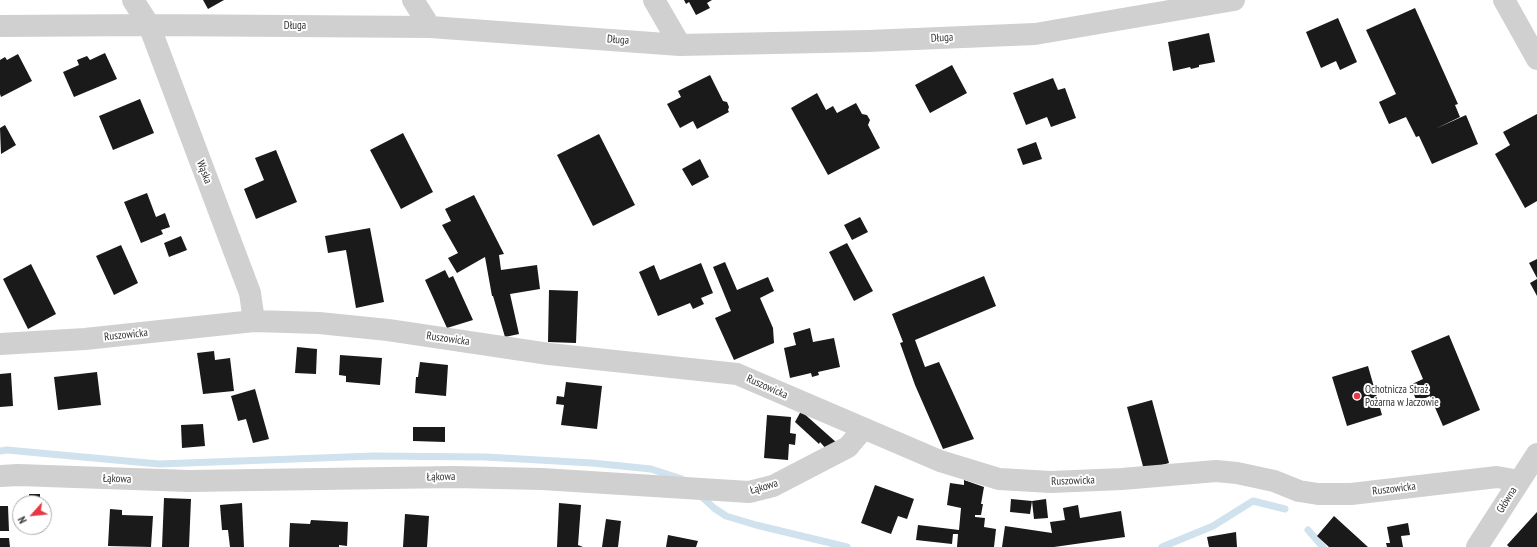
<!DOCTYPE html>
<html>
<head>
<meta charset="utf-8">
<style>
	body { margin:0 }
	#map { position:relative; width:1537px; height:547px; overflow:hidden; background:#fff; font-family:"PT Sans Narrow",sans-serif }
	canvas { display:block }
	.north { position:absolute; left:12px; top:495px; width:40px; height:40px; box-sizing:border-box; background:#fff; border:1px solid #adadad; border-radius:50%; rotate:243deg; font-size:11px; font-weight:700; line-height:16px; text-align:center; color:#333 }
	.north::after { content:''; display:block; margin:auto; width:14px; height:18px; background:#e63946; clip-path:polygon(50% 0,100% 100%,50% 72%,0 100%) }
</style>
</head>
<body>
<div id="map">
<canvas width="1537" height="547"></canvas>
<div class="north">N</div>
</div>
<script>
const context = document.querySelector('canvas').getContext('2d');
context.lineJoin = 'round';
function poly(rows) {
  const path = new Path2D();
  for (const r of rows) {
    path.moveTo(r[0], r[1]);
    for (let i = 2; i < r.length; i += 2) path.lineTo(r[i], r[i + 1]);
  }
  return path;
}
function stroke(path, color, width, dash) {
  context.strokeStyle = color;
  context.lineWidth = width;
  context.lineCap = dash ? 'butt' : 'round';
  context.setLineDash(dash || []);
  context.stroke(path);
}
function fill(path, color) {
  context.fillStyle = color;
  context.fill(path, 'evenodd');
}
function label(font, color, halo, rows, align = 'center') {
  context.font = font + ' "PT Sans Narrow",sans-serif';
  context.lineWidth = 4;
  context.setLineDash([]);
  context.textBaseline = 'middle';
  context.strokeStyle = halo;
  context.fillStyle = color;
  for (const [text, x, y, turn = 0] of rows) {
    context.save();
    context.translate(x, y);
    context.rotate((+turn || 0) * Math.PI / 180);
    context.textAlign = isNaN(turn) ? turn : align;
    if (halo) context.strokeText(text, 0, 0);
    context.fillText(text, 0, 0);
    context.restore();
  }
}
const stream = poly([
	[0,451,7,450,159,464,374,456,485,457,592,463,651,469,682,479],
	[703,498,714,508,726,516,756,525,847,547],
	[1308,530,1323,547],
	[1162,547,1213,526,1253,501,1285,509]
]);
const building = poly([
	[203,0,224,0,208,9],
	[684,0,712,0,707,3,710,8,696,15,689,2,686,4],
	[1415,8,1458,104,1455,105,1460,117,1435,129,1466,115,1478,144,1432,164,1419,136,1416,137,1406,117,1389,124,1379,102,1396,94,1366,30],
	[1338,18,1357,62,1340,70,1336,61,1321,68,1306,32],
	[1209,33,1215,62,1199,65,1199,67,1191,69,1190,67,1173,71,1168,42],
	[105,53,117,79,74,97,63,72,79,65,77,60,87,56,90,60],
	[18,54,32,81,1,97,0,94,0,60,5,57,7,60],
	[952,65,967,93,930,113,915,85],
	[710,75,723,101,727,102,729,107,728,110,729,112,697,129,693,121,680,128,667,104,681,97,678,91],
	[1053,78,1058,90,1065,88,1076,118,1051,127,1047,117,1026,125,1013,93],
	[817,93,826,110,833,106,837,113,856,103,862,114,867,115,870,120,868,125,880,148,828,175,791,108],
	[140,99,154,133,113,150,99,116],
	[1537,114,1537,201,1525,208,1495,154,1510,145,1503,132],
	[5,125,16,145,1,154,0,128],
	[403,133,433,192,401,209,370,150],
	[599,134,635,205,593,226,557,155],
	[1036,142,1042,159,1023,165,1017,149],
	[276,150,297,202,256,219,244,189,264,180,255,158],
	[700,159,709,177,692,186,682,169],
	[147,193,156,217,165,213,170,227,161,230,163,234,141,243,124,202],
	[474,195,504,254,499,255,501,270,537,265,540,289,510,294,519,334,505,337,493,296,492,296,485,257,457,273,448,258,458,253,442,225,451,221,445,209],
	[860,217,868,232,852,240,844,225],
	[370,228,384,302,356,308,346,250,328,253,325,236],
	[181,236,187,250,169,257,164,243],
	[847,243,873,291,854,301,829,252],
	[121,245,138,283,114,295,96,256],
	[1537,259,1537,278,1529,263],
	[725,262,737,290,768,277,774,291,760,298,773,328,774,343,734,360,715,318,731,311,713,267],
	[701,263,713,293,701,298,704,304,693,309,690,303,658,316,639,272,654,265,660,280],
	[31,264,56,314,28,329,3,279],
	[445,270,449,278,453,276,473,320,447,328,425,280],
	[984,276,996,306,915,340,925,367,939,362,974,439,943,449,915,385,900,343,903,342,892,314],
	[1537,279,1537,296,1530,283],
	[549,290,578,291,576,343,548,342],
	[810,328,813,342,834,338,840,367,818,372,819,375,812,377,811,373,790,378,784,348,796,345,793,333],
	[1449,335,1480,410,1443,426,1430,396,1417,402,1410,385,1423,379,1411,351],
	[297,347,317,349,316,374,295,373],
	[214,351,215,360,230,358,234,391,203,394,197,353],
	[340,355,382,358,380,385,346,382,346,376,339,375],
	[420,362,448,365,446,396,415,393,416,377,418,377],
	[1368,366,1382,415,1347,426,1332,377],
	[97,372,101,405,58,410,54,377],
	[11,373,13,406,0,407,0,374],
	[566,382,602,386,597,429,561,425,564,405,556,404,557,396,564,397],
	[255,389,269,439,253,443,246,419,238,421,231,396],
	[1152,400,1169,463,1144,470,1127,407],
	[801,411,837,443,828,451,820,442,819,444,795,422],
	[767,415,791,417,790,433,796,434,795,445,789,444,788,460,764,458],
	[203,424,205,446,182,448,181,425],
	[413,427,445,427,445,442,413,441],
	[964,480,984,487,981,504,983,504,981,515,975,515,975,517,985,518,984,527,996,529,994,547,957,547,958,534,953,534,952,544,916,540,918,525,959,530,961,508,947,505,950,483,964,485],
	[875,485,914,499,907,519,898,516,891,534,861,523],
	[29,494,40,494,40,503,29,503],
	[164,498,191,499,189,547,162,547],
	[1011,499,1032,501,1030,514,1010,512],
	[1046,499,1048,518,1034,519,1032,501],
	[242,503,244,547,230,547,228,530,222,530,220,505],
	[559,503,581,505,578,545,583,547,557,547],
	[1078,505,1080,518,1121,511,1125,537,1054,547,1002,547,1005,526,1052,533,1050,522,1065,520,1063,508],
	[0,506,8,506,9,531,0,531],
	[110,509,122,510,122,515,153,516,151,547,108,546],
	[1537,512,1537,547,1509,547,1507,545],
	[405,514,429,516,427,547,403,547],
	[1334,516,1368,547,1329,547,1317,536],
	[606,519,621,521,618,547,602,547],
	[311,520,348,522,347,546,339,545,339,547,289,547,290,523,310,524],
	[1408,523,1410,535,1401,536,1403,547,1387,547,1386,543,1390,543,1387,527],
	[1236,532,1237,547,1209,547,1207,537],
	[668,535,698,541,696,547,666,547],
	[0,538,9,538,10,547,0,547]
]);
const minor = poly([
	[133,0,149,25,250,293,254,321],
	[413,0,430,27],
	[654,0,680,45],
	[1504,0,1537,59],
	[0,26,149,25,430,27,680,45,868,41,1035,34,1234,0],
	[0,344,85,339,254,321,319,323,388,330,549,354,737,374,940,461,999,479,1051,482,1122,479,1216,471,1237,473,1274,481,1299,491,1318,494,1351,494,1497,477,1519,481],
	[0,476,18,475,189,481,454,477,542,479,749,492,773,486,848,447,863,429],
	[1477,547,1537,454]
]);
const markers = [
	[1357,396,4,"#e63946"]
];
const streetNames = [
	["Długa",295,26],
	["Długa",942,38,-3],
	["Długa",618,40,4],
	["Wąska",204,172,69],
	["Ruszowicka",126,335,-6],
	["Ruszowicka",448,339,8],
	["Ruszowicka",767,387,24],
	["Łąkowa",441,477,-1],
	["Łąkowa",117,479,2],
	["Ruszowicka",1073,481,-2],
	["Łąkowa",764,487,-16],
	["Ruszowicka",1394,489,-7],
	["Główna",1507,500,-58]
];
const poiNames = [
	["Ochotnicza Straż",1365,390],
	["Pożarna w Jaczowie",1365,403]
];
stroke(stream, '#cfe2ee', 7);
fill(building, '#1a1a1a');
stroke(minor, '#d0d0d0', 22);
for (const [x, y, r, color] of markers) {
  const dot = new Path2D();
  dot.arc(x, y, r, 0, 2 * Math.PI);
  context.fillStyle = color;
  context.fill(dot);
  stroke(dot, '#fff', 1.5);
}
label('11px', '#333', '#fff', streetNames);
label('11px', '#333', '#fff', poiNames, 'left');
</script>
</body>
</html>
